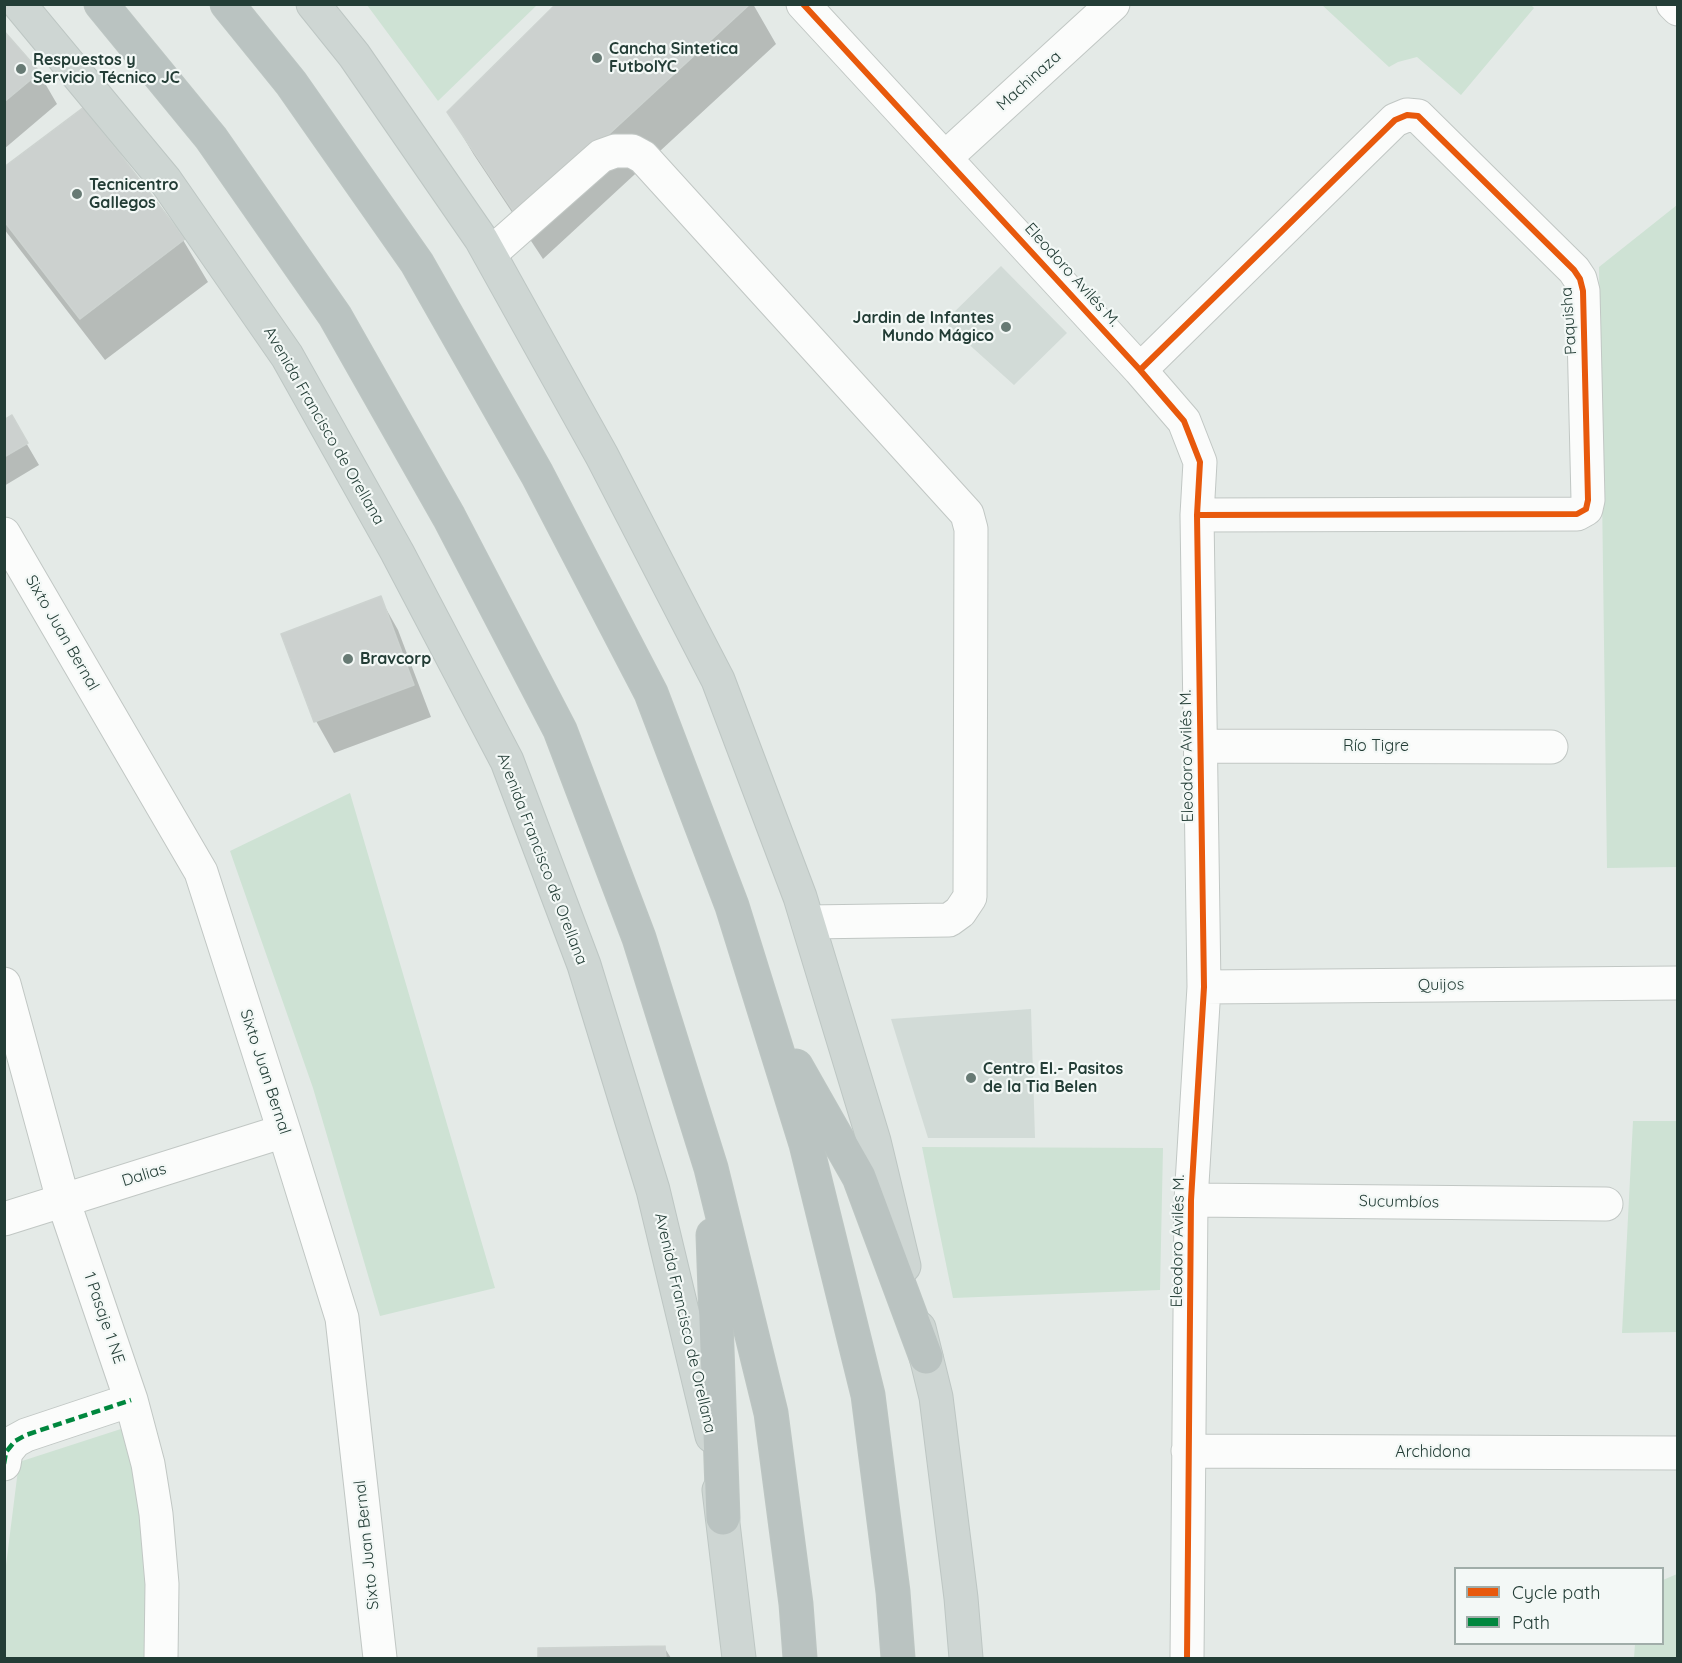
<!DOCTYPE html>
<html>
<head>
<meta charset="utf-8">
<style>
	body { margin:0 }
	#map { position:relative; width:1682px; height:1663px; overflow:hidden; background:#e4eae7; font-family:Quicksand,sans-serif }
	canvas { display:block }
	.frame { position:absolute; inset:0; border:6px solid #233d36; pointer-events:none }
	.legend { position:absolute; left:1454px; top:1567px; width:210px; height:78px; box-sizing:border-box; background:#f3f8f6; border:2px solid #a0ada9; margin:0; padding:8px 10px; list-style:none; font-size:18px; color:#233d36 }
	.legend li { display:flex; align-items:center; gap:12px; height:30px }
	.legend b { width:30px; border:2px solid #a0ada9 }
</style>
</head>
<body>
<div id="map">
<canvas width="1682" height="1663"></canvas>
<div class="frame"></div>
<ul class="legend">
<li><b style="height:8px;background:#e8590c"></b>Cycle path</li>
<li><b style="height:8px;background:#00873e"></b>Path</li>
</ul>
</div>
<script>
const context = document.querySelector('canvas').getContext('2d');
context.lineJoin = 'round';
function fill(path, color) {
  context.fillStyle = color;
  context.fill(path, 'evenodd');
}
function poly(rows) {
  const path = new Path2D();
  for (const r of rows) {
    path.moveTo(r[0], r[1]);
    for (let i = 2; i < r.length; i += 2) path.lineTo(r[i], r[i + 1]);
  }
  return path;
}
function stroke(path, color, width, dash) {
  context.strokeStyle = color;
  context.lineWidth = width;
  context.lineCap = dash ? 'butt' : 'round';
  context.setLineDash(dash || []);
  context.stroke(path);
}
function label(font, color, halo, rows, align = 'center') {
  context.font = font + ' Quicksand,sans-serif';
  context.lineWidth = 4.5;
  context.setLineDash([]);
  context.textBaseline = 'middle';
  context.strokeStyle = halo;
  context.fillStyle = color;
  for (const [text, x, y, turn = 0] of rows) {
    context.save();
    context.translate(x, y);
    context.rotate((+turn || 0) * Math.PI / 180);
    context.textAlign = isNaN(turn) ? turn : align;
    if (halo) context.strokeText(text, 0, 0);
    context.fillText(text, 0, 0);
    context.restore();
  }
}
const built = poly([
	[1001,266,1067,333,1014,385,944,322],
	[1031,1009,1035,1138,928,1138,891,1019]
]);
const green = poly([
	[1530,4,1534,8,1461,95,1417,57,1398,62,1389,67,1322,5],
	[367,5,537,5,438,101],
	[1677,205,1677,867,1607,868,1599,267],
	[350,793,495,1288,380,1316,313,1088,230,851],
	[1633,1121,1677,1121,1677,1332,1622,1333],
	[922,1147,1163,1148,1160,1290,953,1298],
	[124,1428,145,1515,150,1658,5,1658,5,1573,19,1462],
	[1677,1574,1677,1658,1634,1658,1635,1644,1662,1644,1663,1580]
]);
const shadow = poly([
	[558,4,753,4,776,44,543,259,474,155,449,113],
	[4,33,39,73,57,104,4,149],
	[83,109,183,240,208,282,105,360,4,229,4,169],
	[11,417,39,465,4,486,4,421],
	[380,598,398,630,431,717,334,753,316,721],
	[664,1647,671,1658,540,1658,539,1650]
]);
const building = poly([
	[556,4,750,4,518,218,447,112,556,4],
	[4,31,40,72,4,102,4,31],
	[84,107,185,239,80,319,4,221,4,167,84,107],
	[12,415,28,443,4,457,4,420,12,415],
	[381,596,414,685,314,722,281,634,381,596],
	[665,1646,666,1658,538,1658,538,1648,665,1646]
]);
const minor = poly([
	[803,4,1140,370,1184,421,1200,462,1197,515,1204,987,1191,1200,1187,1658],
	[1673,4,1678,9],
	[946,157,1113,4],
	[490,254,601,156,615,151,632,151,643,157,967,514,971,529,970,897,960,912,949,920,808,922],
	[1140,370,1395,120,1407,115,1418,116,1574,270,1580,279,1583,291,1588,500,1586,509,1577,514,1197,515],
	[4,534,201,872,284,1131,342,1318,380,1658],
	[1200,746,1551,747],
	[4,984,63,1200,131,1400,148,1464,156,1514,162,1584,161,1658],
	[1204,987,1678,983],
	[1191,1200,1606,1204],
	[4,1219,284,1131],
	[1188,1451,1678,1453],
	[4,1464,6,1452,15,1441,26,1435,131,1400]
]);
const major = poly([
	[19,4,165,180,287,356,397,552,507,761,584,965,653,1190,712,1436],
	[313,4,354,55,481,239,602,456,718,680,800,897,874,1141,904,1266],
	[919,1328,936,1397,961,1598,966,1658],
	[719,1490,739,1658]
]);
const highway = poly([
	[101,4,211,138,335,316,449,517,560,730,639,938,711,1168,771,1413,796,1604,800,1658],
	[227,4,291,83,417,263,537,474,651,693,732,906,806,1144,868,1395,893,1592,898,1658],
	[796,1066,859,1177,926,1357],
	[713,1235,723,1518]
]);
const quiet = poly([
	[4,988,6,988],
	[4,1464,6,1452,15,1441,26,1435,131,1400]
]);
const cycleway = poly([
	[803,4,1140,370,1184,421,1200,462,1197,515,1204,987,1191,1200,1187,1658],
	[1140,370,1395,120,1407,115,1418,116,1574,270,1580,279,1583,291,1588,500,1586,509,1577,514,1197,515]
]);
const markers = [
	[597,58,6,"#677a74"],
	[21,69,6,"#677a74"],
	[77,194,6,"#677a74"],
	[1006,327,6,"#677a74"],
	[348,659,6,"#677a74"],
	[971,1078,6,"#677a74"]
];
const poiNames = [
	["Cancha Sintetica",609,49],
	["FutbolYC",609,67],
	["Respuestos y",33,60],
	["Servicio Técnico JC",33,78],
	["Tecnicentro",89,185],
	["Gallegos",89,203],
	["Jardin de Infantes",994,318,"right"],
	["Mundo Mágico",994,336,"right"],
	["Bravcorp",360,659],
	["Centro EI.- Pasitos",983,1069],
	["de la Tia Belen",983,1087]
];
const streetNames = [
	["Machinaza",1029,81,-42],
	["Eleodoro Avilés M.",1072,275,48],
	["Paquisha",1569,321,-94],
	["Avenida Francisco de Orellana",324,426,60],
	["Sixto Juan Bernal",62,633,60],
	["Río Tigre",1376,746],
	["Eleodoro Avilés M.",1187,756,-91],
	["Avenida Francisco de Orellana",542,859,69],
	["Quijos",1441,985,-1],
	["Sixto Juan Bernal",265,1072,72],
	["Dalias",144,1175,-17],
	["Sucumbíos",1399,1202,1],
	["Eleodoro Avilés M.",1178,1241,-89],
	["1 Pasaje 1 NE",104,1318,71],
	["Avenida Francisco de Orellana",685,1323,77],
	["Archidona",1433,1452],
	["Sixto Juan Bernal",367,1545,-96]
];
fill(built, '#d2dbd7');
fill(green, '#cee2d4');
fill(shadow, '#0003');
fill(building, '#ccd1cf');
stroke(building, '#cdd3d0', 1.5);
stroke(minor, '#c1c7c4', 35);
stroke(major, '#bdc6c3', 35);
stroke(highway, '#bdc6c3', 35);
stroke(minor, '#fbfcfb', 33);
stroke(major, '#ced6d3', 33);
stroke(highway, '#bac3c1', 33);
stroke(quiet, '#00873e', 4.5, [9, 4.5]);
stroke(cycleway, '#e8590c', 6);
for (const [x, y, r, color] of markers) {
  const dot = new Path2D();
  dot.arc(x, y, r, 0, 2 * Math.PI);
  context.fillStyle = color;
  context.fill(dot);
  stroke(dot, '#f3f8f6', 2);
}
label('bold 16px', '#233d36', '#f3f8f6', poiNames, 'left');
label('16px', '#233d36', '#f3f8f6', streetNames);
</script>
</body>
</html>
